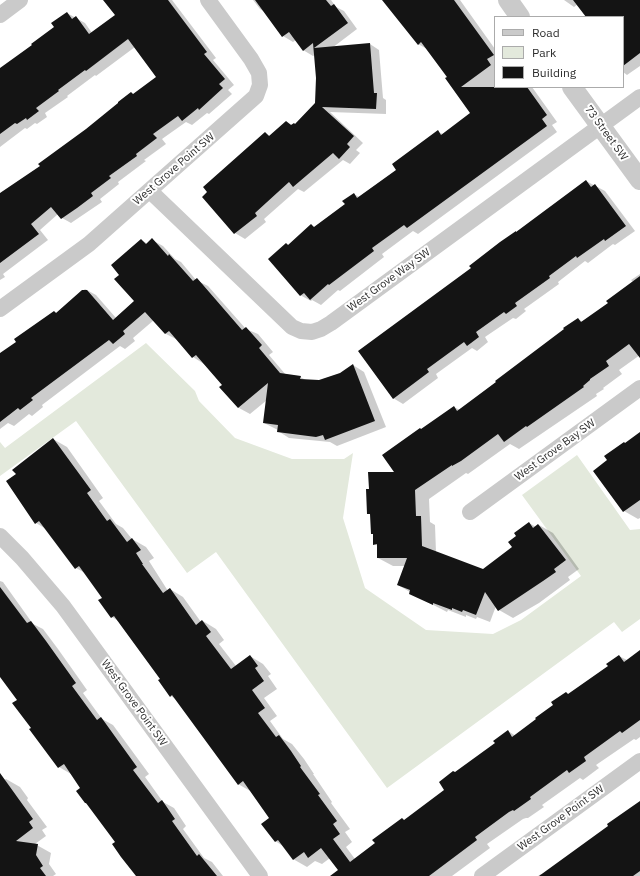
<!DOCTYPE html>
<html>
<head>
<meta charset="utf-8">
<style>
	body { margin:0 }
	#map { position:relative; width:640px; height:876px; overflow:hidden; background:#fff; font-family:"IBM Plex Sans",sans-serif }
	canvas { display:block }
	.legend { position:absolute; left:494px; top:16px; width:130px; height:72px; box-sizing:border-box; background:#fff; border:1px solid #ababab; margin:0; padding:5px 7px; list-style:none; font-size:12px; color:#2d2d2d }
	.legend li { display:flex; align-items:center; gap:8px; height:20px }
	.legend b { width:20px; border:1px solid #ababab }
</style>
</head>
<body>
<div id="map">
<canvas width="640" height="876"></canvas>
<ul class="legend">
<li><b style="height:5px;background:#cacaca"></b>Road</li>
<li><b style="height:11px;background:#e3e9dc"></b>Park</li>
<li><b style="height:11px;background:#141414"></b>Building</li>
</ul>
</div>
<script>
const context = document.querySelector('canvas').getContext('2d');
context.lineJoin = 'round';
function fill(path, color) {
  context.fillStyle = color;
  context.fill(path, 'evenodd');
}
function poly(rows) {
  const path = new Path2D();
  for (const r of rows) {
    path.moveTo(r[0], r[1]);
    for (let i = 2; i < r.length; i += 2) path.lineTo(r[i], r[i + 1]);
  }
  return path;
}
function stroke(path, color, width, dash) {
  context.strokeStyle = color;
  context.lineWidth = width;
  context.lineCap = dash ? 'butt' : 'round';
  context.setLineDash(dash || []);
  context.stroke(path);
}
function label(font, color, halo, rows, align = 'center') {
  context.font = font + ' "IBM Plex Sans",sans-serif';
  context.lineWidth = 4;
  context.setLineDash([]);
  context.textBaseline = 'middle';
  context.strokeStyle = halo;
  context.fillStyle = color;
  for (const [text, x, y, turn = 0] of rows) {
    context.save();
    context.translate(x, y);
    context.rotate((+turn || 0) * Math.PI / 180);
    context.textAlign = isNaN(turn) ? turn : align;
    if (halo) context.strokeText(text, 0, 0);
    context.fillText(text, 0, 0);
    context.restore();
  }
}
const green = poly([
	[146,343,195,391,199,401,235,438,292,459,344,459,353,453,343,518,365,588,426,630,493,634,521,620,581,576,522,495,577,455,630,530,640,529,640,619,622,632,614,622,387,788,216,552,187,573,76,421,0,476,0,442,5,448]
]);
const shadow = poly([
	[105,0,172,0,216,58,213,60,234,85,228,90,232,94,209,114,207,113,192,125,186,122,162,139,166,144,144,160,146,161,118,182,119,184,100,199,102,202,71,223,62,218,58,214,40,230,48,240,3,274,5,277,0,280,0,194,41,166,158,78,135,47,96,76,95,75,67,96,68,97,45,113,47,117,37,124,35,123,27,129,25,128,0,147,0,68,1,69,55,27,67,13,85,23,92,33,116,16],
	[253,0,331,0,336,7,344,11,357,29,332,48,370,44,379,50,383,98,386,100,386,114,330,112,363,143,356,150,360,153,350,164,343,160,304,192,298,189,264,219,266,222,245,239,235,233,265,133,270,136,286,122,292,125,296,125,316,103,317,78,315,55,313,56,303,50,296,40,293,42,283,36,265,12,260,9],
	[387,0,460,0,495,49,495,87,532,87,557,122,552,125,557,132,418,234,413,231,382,254,384,257,340,291,338,290,321,305,312,300,311,301,300,295,286,244,289,245,346,204,354,194,359,197,397,170,438,132,443,134,472,113,427,49,418,44],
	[564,0,640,0,640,66,627,75,623,72,623,17,587,17,578,4,574,7],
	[586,181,605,191,635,231,615,245,613,244,588,263,585,261,558,282,559,284,524,309,526,311,516,319,513,318,485,337,488,342,477,351,472,348,436,374,438,378,403,404,393,398,473,268,517,233],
	[141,240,148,244,152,240,163,246,175,259,181,262,196,280,208,286,246,329,258,334,273,352,269,355,286,375,300,377,308,381,319,381,341,374,353,365,364,372,386,427,337,446,330,442,289,438,278,431,278,430,264,423,267,400,250,414,239,408,221,387,223,385,204,364,193,357,178,340,166,334,154,320,133,338,135,341,125,349,120,346,42,405,43,407,32,416,29,414,14,426,8,423,0,429,0,355,54,312,57,313,85,289,96,295,116,318,135,301,120,275],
	[640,274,640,355,619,370,622,374,603,388,604,389,596,394,597,396,519,449,510,444,468,474,466,473,429,499,430,522,435,525,436,552,483,570,514,547,518,536,529,523,536,527,539,525,553,533,579,569,568,577,570,580,539,603,513,618,499,610,496,606,490,622,477,617,476,619,466,615,466,617,448,610,447,612,410,593,410,592,398,585,405,566,393,566,378,558,378,546,374,544,371,515,368,513,422,430,454,407,460,410,578,319,583,322,609,303,633,282,631,280],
	[640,433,640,518,638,519,624,511,625,444],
	[53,439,67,447,103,498,99,501,116,524,123,528,132,539,146,547,154,558,149,561,168,591,170,589,183,597,201,622,203,621,216,629,224,640,219,644,236,666,250,656,263,664,271,674,268,676,277,689,264,698,277,716,270,721,283,739,292,744,304,759,314,774,313,774,332,802,331,803,350,829,345,832,352,842,346,847,355,859,446,790,455,773,496,744,508,731,516,736,554,705,566,693,569,695,609,667,619,656,627,660,640,652,640,737,636,740,634,739,596,765,599,768,583,780,580,778,542,805,544,807,528,818,526,818,523,819,487,844,490,848,452,876,342,876,330,858,322,864,315,861,307,867,293,859,283,846,275,841,270,818,252,792,238,784,177,700,171,696,162,679,120,622,112,617,103,598,85,573,76,568,46,529,36,523,17,474],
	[0,581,3,582,33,624,43,629,58,649,87,690,83,693,102,719,113,725,149,774,145,777,163,802,174,808,186,826,183,829,204,858,212,862,223,876,137,876,116,842,89,805,85,803,82,788,71,774,59,767,31,730,32,729,18,700,0,670],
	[0,779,3,781,6,779,20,787,28,798,27,800,47,827,42,830,46,836,35,844,51,853,49,864,56,874,53,876,0,876],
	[640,802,640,876,538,876,541,874,543,875,577,851]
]);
const building = poly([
	[103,0,168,0,207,52,204,54,225,79,219,84,223,88,199,110,198,108,182,121,178,116,153,134,157,138,136,154,137,156,109,176,111,178,91,193,93,196,77,208,61,219,51,207,31,224,39,234,0,263,0,193,40,166,38,164,86,129,118,103,118,102,131,92,133,94,156,77,128,39,86,71,85,70,58,90,59,91,36,108,39,111,27,120,26,118,17,124,15,123,0,134,0,68,32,45,31,44,54,27,51,23,67,12,72,19,76,16,89,34,115,15],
	[255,0,326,0,331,6,334,4,348,23,314,48,370,43,374,93,377,93,376,109,322,107,354,136,347,144,350,147,339,159,333,153,293,187,289,182,255,213,257,216,234,234,202,197,207,192,203,187,265,132,269,136,286,121,291,125,294,123,295,124,315,103,316,78,313,43,303,51,289,32,282,37],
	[382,0,454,0,494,55,487,59,491,65,461,87,527,87,547,115,542,119,547,126,407,228,404,225,372,248,374,251,329,285,328,284,310,300,304,293,300,296,268,259,286,243,288,245,311,224,314,227,345,204,342,201,354,193,357,198,396,170,392,164,438,130,441,135,470,113,445,78,447,77,421,42,418,45],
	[573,0,640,0,640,53,623,66,623,17,586,17],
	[586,180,591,187,595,184,626,226,605,241,604,239,577,258,576,256,549,276,550,278,515,303,517,306,506,314,504,312,476,332,479,337,467,346,464,342,427,369,429,372,393,399,358,351,471,268,469,266,500,242,516,231,516,232],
	[152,238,168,256,169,254,193,281,197,278,242,330,246,327,262,345,259,348,280,373,301,376,300,379,319,380,340,373,353,364,375,421,325,440,323,435,316,437,277,432,278,425,263,423,268,383,238,408,219,387,222,385,196,355,192,358,169,331,165,334,145,312,123,331,125,334,113,344,109,340,31,398,33,400,20,410,18,408,0,422,0,353,16,342,14,339,54,311,56,313,82,290,87,290,113,320,134,301,114,279,119,275,111,265,141,239,146,244],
	[640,276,640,358,629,344,606,361,609,366,590,379,590,380,583,386,584,387,527,427,526,426,504,442,498,434,461,461,452,466,452,465,415,490,416,516,421,516,422,546,483,569,512,547,508,542,516,536,514,533,529,522,533,528,538,524,566,560,554,569,556,572,543,581,498,611,485,592,476,615,463,610,462,612,452,608,452,610,433,603,433,605,409,594,410,590,397,585,407,558,377,558,377,544,373,545,373,534,371,534,370,514,367,514,366,489,369,489,368,472,394,472,382,455,420,428,421,429,454,406,457,411,496,382,495,381,564,329,563,328,578,318,581,322,608,303,606,301],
	[640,432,640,500,623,512,593,471,607,460,604,456,624,442,625,443],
	[53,438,91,490,87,493,107,521,110,519,127,542,132,538,141,550,136,553,143,564,142,564,163,593,170,588,196,625,202,620,211,632,206,636,231,669,250,655,258,666,255,668,264,681,252,690,265,708,258,713,276,737,279,735,291,751,301,766,300,767,320,794,318,795,337,821,333,824,340,834,333,839,350,862,375,843,372,840,402,818,404,820,444,790,439,782,453,771,455,772,495,743,493,741,508,730,512,737,536,719,535,718,553,705,551,702,566,692,568,694,608,666,606,664,619,655,624,662,640,650,640,720,622,733,620,731,584,757,586,761,569,773,567,770,530,797,531,799,514,811,513,810,509,812,475,837,477,840,429,876,330,876,338,870,321,848,308,858,304,852,293,860,278,840,275,842,261,824,269,818,243,781,238,785,172,695,170,697,158,680,160,679,114,616,111,618,98,600,102,598,79,566,75,569,39,521,35,524,6,481,16,474,12,470],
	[0,587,27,623,31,621,46,641,76,683,72,686,97,720,101,717,137,767,133,770,158,803,162,800,175,819,172,821,197,856,199,854,217,876,136,876,121,857,112,844,115,842,86,803,85,803,76,791,80,788,64,764,58,768,29,729,31,728,12,703,17,700,0,677],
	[0,773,33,819,29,822,33,828,16,841,38,844,36,855,43,866,40,868,46,876,0,876],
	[640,801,640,871,633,876,539,876,608,826,607,824]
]);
const minor = poly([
	[0,15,20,0],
	[150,191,292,327,301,331,312,332,321,329,331,323,640,97],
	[0,309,89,244,256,96,260,85,259,73,251,59,208,0],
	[470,512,640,388],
	[0,536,22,558,63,606,260,876],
	[482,876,640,761]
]);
const tertiary = poly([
	[508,0,520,17],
	[572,87,640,180]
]);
const streetNames = [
	["73 Street SW",606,133,54],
	["West Grove Point SW",174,169,-41],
	["West Grove Way SW",389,280,-36],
	["West Grove Bay SW",555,450,-36],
	["West Grove Point SW",134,703,54],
	["West Grove Point SW",561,818,-36]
];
fill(green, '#e3e9dc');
fill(shadow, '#0003');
fill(building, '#141414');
stroke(minor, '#cacaca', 16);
stroke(tertiary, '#cacaca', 20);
label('11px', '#2d2d2d', '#fff', streetNames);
</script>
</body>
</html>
